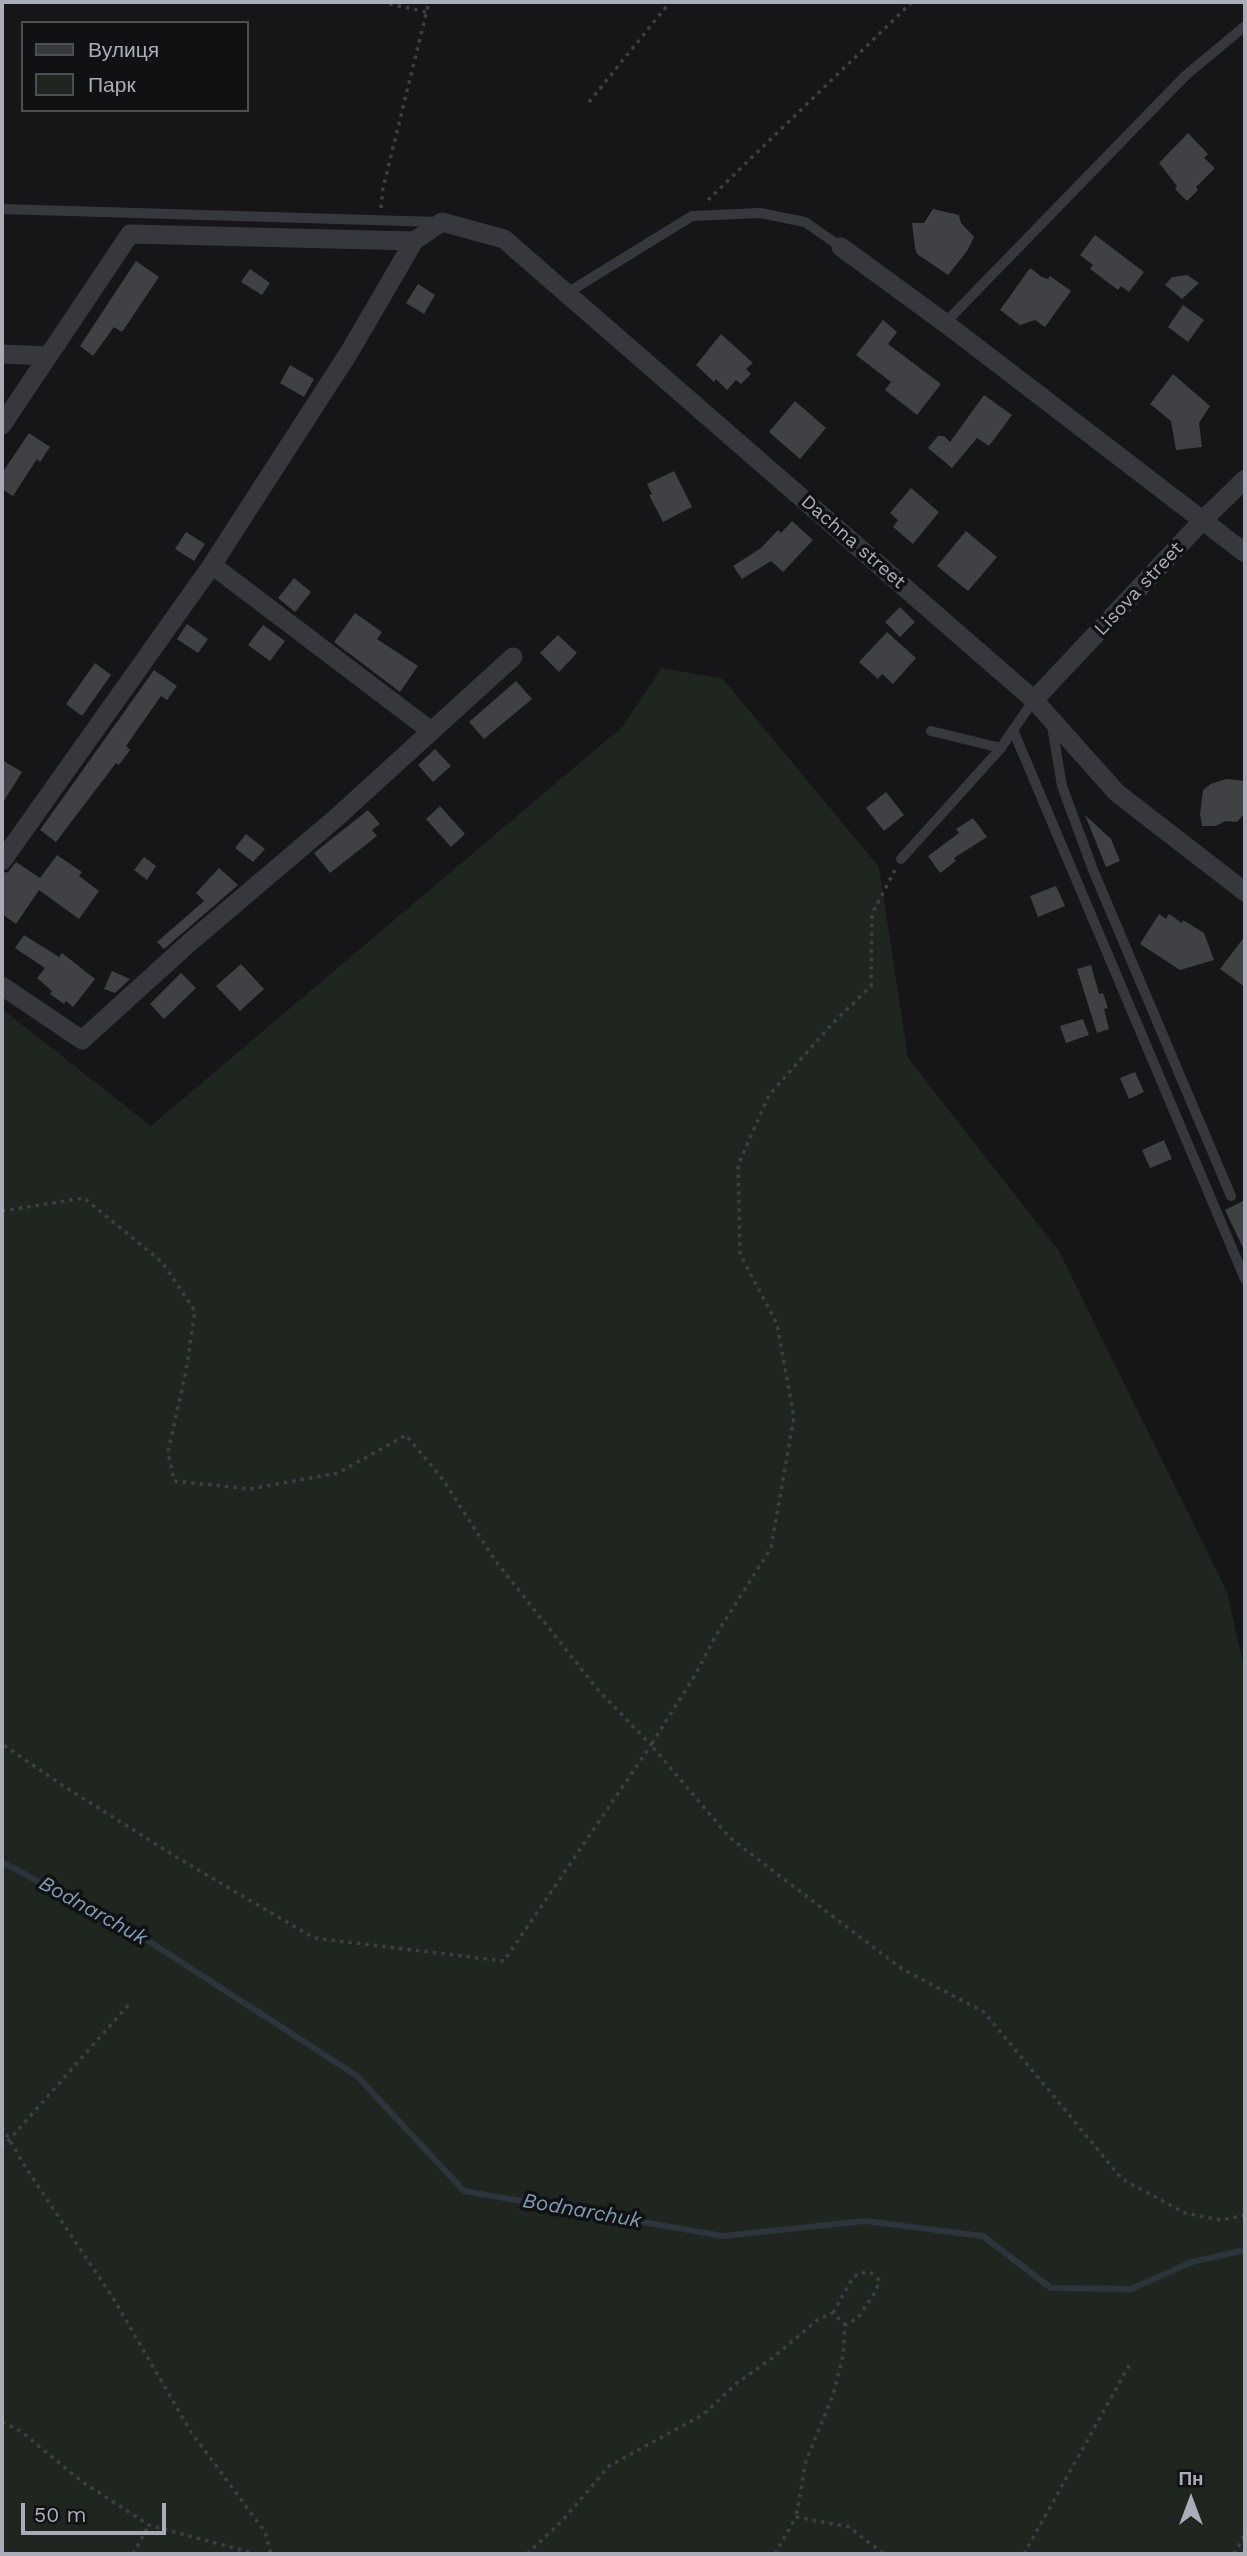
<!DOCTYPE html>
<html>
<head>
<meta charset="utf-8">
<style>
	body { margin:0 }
	#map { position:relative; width:1247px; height:2556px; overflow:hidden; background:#161618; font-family:"Work Sans",sans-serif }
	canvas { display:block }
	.frame { position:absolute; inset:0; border:4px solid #a8adb8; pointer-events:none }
	.legend { position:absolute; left:21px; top:21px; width:228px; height:91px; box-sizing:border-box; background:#111113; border:2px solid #4d4f55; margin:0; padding:9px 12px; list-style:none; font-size:21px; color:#a8adb8 }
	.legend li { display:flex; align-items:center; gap:14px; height:35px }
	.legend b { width:35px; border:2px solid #4d4f55 }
	.north { position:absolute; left:1156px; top:2465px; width:70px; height:70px; -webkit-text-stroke:5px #111113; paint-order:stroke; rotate:0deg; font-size:19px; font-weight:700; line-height:28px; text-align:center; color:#a8adb8 }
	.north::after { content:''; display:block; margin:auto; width:24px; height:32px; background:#a8adb8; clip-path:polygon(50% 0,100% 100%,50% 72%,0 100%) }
	.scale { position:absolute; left:21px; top:2503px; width:145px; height:32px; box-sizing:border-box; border:4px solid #a8adb8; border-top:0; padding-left:9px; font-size:21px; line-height:24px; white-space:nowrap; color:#a8adb8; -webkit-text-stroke:5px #111113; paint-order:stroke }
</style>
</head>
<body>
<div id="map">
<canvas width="1247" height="2556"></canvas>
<div class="frame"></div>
<ul class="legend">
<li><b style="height:9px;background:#37383d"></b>Вулиця</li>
<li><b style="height:19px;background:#1e261f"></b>Парк</li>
</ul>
<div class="north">Пн</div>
<div class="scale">50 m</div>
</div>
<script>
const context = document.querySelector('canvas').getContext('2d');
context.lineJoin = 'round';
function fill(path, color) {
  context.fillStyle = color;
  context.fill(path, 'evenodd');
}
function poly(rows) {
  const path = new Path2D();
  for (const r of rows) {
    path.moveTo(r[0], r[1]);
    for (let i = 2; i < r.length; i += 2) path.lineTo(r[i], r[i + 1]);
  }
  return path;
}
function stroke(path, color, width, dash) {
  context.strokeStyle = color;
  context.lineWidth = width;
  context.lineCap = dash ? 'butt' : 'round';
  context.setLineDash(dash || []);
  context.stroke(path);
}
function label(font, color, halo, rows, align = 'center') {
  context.font = font + ' "Work Sans",sans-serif';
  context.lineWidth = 7;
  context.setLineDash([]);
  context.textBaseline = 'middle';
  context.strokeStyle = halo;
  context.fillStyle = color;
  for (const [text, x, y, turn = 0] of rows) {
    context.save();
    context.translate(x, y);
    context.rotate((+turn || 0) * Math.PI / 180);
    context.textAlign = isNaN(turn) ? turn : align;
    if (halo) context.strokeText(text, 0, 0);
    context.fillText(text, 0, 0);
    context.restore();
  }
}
const green = poly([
	[662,668,723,679,879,867,908,1058,1059,1251,1227,1592,1245,1672,1245,2554,2,2554,2,1009,151,1126,622,727]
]);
const stream = poly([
	[2,1862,147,1940,357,2076,464,2191,723,2236,865,2221,983,2236,1051,2288,1131,2289,1192,2262,1245,2250]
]);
const building = poly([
	[1188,133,1208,154,1204,158,1215,168,1196,187,1198,190,1187,201,1175,189,1177,186,1159,163],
	[933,209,959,215,961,223,974,237,967,251,948,275,917,254,915,248,912,223,924,223],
	[1095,235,1144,272,1129,292,1121,286,1118,290,1090,269,1093,265,1080,255],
	[136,261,159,277,122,332,114,327,93,356,80,346],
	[1030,268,1042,277,1048,279,1050,276,1071,291,1045,327,1035,320,1020,325,1000,310],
	[250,269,270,283,262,295,241,282],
	[1187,275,1199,283,1182,299,1165,285,1172,277],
	[418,284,435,295,424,314,406,303],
	[1183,305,1204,320,1188,342,1168,327],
	[883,320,897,332,888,344,941,384,917,415,885,390,891,382,856,355],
	[721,334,753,363,746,369,751,374,741,384,736,380,727,390,716,379,714,382,696,365],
	[290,365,314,379,304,397,280,383],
	[1173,374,1210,406,1199,423,1202,447,1176,450,1171,421,1150,404],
	[984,395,1012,415,989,446,977,438,952,468,928,448,938,436,944,436,950,442],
	[795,401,826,428,800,459,769,432],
	[29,433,50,447,40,462,37,459,13,496,2,489,2,473],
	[674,471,692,507,663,522,649,495,652,494,647,484],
	[911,488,939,512,913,544,893,527,898,520,890,513],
	[792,521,813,540,783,572,771,561,742,579,733,566,761,548,778,530,781,533],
	[966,531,997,557,968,591,937,566],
	[186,532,205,544,194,561,175,549],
	[294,578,311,592,295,612,278,598],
	[900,607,915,622,900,637,885,622],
	[355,613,382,632,377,639,418,666,400,692,334,642],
	[187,624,208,639,198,653,177,639],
	[263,625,285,641,270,661,248,645],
	[887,632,916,658,893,684,882,674,878,679,859,662],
	[558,635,577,653,559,672,540,653],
	[95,663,111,675,82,716,66,704],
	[154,670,177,686,167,700,161,696,126,746,130,750,119,765,116,763,56,842,40,830],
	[516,681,532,699,484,739,469,722],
	[435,749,451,766,433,782,418,765],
	[2,760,22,772,2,804],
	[1226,779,1245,781,1244,814,1237,822,1225,821,1216,826,1202,826,1200,814,1203,790,1211,784],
	[886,792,904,815,884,831,866,808],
	[440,806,465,834,451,847,426,819],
	[368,810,380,824,372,830,377,836,330,873,314,853],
	[1085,815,1111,839,1120,861,1106,867],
	[973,818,987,837,954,858,956,861,940,873,928,856,959,833,956,829],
	[246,834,265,849,253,862,235,848],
	[57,855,82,872,79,876,99,891,79,919,39,890,16,924,2,914,2,873,8,872,16,862,40,878],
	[144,857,156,866,147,880,134,870],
	[219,868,238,885,164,949,157,942,204,901,196,893],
	[1056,886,1065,906,1038,917,1030,896],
	[1159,914,1166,919,1169,914,1182,923,1183,920,1204,933,1214,960,1180,970,1140,944],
	[24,935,59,957,62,953,95,979,73,1007,66,1001,64,1004,50,994,52,991,37,978,45,968,15,948],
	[1245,936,1245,987,1220,969],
	[241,964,264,989,240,1011,216,986],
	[1091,965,1099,994,1103,993,1108,1008,1104,1009,1109,1029,1097,1033,1077,969],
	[112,971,130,979,115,993,104,989],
	[181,973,196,988,164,1019,150,1004],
	[1083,1019,1089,1035,1066,1043,1060,1026],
	[1135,1072,1144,1092,1129,1099,1120,1078],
	[1164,1140,1172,1159,1150,1168,1142,1150],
	[1245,1200,1245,1252,1225,1210]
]);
const path = poly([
	[381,2,426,12],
	[589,102,670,2],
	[708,200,912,2],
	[381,208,383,188,429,2],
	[895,870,872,914,871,986,832,1024,769,1095,738,1165,740,1254,777,1324,794,1417,771,1548,719,1630,695,1675,651,1745,730,1838,902,1969,984,2012,1122,2179,1185,2213,1221,2220,1245,2215],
	[2,1211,84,1198,162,1262,195,1311,186,1371,168,1452,174,1481,250,1489,338,1473,406,1435,444,1481,494,1559,598,1690,651,1745,504,1961,314,1938,178,1858,62,1785,2,1744],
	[2,2127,28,2171,113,2298,191,2432,265,2532,271,2554],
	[2,2148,131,2002],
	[833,2313,852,2279,859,2273,870,2272,879,2280,876,2291,858,2318,845,2325],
	[2,2422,22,2432,81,2481,149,2525,256,2554],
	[133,2554,149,2525],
	[527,2554,563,2520,609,2466,704,2414,737,2383,775,2356,817,2320,833,2313,845,2325,843,2356,833,2395,806,2461,796,2517],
	[775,2554,796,2517,849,2527,884,2554],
	[1024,2554,1131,2362],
	[1234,2554,1245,2534]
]);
const service = poly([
	[2,209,438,222],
	[567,293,692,216,760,213,805,222,841,247],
	[945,323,1185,76,1245,26],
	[1034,700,1013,730,1245,1279],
	[1052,726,1062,786,1093,870,1231,1196],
	[931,731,1001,748,1013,730],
	[901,859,1001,748]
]);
const minor = poly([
	[841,247,945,323,1245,553],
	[2,354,48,356],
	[2,425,130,234,414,241],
	[212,565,431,731],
	[1034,700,1203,520,1245,479],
	[2,861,212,565,350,351,414,241,442,222,504,239,1034,700,1117,793,1245,892],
	[2,986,82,1040,189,943,336,818,513,657]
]);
const streetNames = [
	["Dachna street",853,542,41],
	["Lisova street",1139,589,-47]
];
const waterNames = [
	["Bodnarchuk",93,1911,29],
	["Bodnarchuk",582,2211,10]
];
fill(green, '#1e261f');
stroke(stream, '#2c353c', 6);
fill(building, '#404145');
stroke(path, '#3d3f44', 3.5, [3.5, 5]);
stroke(service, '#37383d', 10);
stroke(minor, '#37383d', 19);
label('19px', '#a8adb8', '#111113', streetNames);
label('italic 21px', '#7f9bb3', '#111113', waterNames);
</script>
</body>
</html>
